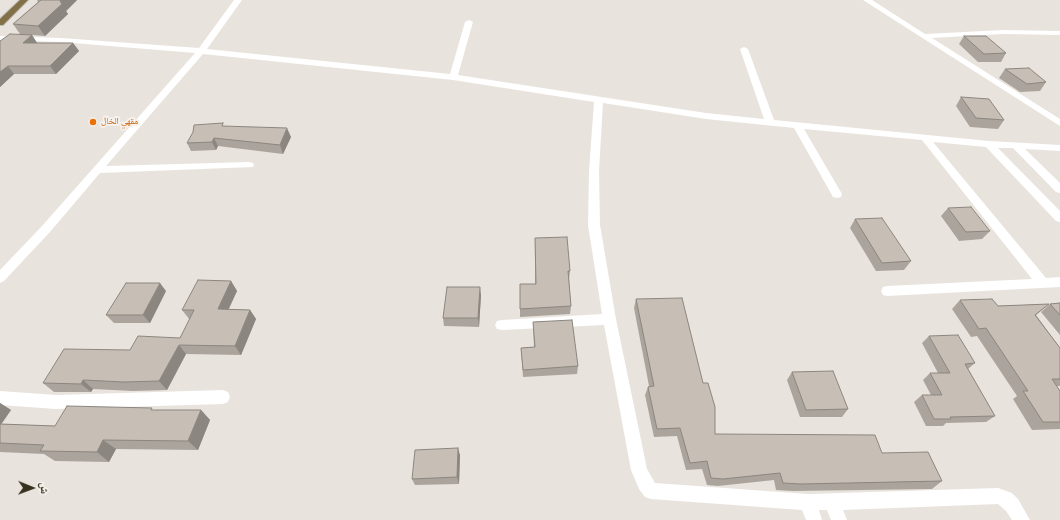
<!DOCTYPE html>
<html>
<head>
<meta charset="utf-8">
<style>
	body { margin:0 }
	#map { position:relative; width:1060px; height:520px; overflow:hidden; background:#e9e3dd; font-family:Roboto,"Noto Naskh Arabic",sans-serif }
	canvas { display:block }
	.north { position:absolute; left:12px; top:468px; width:40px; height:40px; -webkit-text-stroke:3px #f6f1ed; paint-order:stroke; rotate:91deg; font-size:11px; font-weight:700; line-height:16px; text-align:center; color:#38301f }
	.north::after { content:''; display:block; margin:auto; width:14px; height:18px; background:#38301f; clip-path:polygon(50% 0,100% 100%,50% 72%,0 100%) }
</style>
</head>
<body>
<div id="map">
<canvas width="1060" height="520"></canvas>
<div class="north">ش</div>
</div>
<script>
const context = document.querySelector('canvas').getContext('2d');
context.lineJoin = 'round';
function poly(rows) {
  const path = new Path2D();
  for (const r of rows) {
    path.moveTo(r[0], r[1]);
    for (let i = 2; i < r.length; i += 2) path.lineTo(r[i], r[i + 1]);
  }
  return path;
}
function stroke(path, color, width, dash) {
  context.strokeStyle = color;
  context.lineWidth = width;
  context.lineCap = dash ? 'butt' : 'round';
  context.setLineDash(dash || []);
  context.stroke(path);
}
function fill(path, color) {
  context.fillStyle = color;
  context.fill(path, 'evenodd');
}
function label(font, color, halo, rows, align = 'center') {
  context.font = font + ' Roboto,"Noto Naskh Arabic",sans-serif';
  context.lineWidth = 4;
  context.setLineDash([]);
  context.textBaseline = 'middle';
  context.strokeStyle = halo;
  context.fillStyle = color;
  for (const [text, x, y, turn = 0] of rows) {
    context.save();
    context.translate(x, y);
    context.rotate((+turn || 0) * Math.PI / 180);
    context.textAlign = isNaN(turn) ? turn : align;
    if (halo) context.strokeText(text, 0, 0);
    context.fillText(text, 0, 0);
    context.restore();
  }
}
const minor = poly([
	[234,0,242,0,207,49,450,74,465,22,469,20,473,22,458,75,706,113,764,119,740,49,744,47,748,49,774,120,989,141,1060,145,1060,151,1025,149,1060,183,1060,193,1056,192,1013,148,998,148,1060,211,1060,222,1056,221,986,147,933,142,1046,278,1060,277,1060,287,887,296,883,295,881,291,883,287,887,286,1032,279,922,140,804,129,842,194,841,197,837,198,833,197,794,128,706,119,603,103,599,171,600,225,616,319,647,469,655,483,808,494,998,488,1012,493,1018,499,1030,520,1012,520,1006,511,998,504,843,510,847,520,831,520,827,510,819,510,822,520,806,520,802,510,651,499,645,497,639,489,631,470,604,325,502,330,497,329,495,325,497,321,502,320,602,314,588,225,589,171,594,102,453,80,203,54,106,166,249,162,253,163,254,165,253,167,100,173,50,232,4,281,0,283,0,270,42,226,195,53,61,42,0,40,0,36,61,38,199,48,234,0],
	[863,0,872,0,925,34,1003,30,1060,31,1060,35,1003,34,932,38,1060,119,1060,126,863,0],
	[223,390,228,392,230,397,228,402,223,404,56,409,0,405,0,391,56,395,223,390]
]);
const trunk = poly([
	[20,0,28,0,3,25,0,25,0,19,20,0]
]);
const wall = poly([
	[37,0,77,0,66,11,68,14,45,36,32,35,37,43,73,43,79,51,56,74,14,74,0,87,0,41,20,34,13,24,38,2],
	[964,36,1006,53,1001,62,978,62,959,44],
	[1005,69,1046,82,1040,91,1020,92,999,78],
	[961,97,1004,120,998,129,970,127,956,106],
	[225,126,291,137,283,154,218,146,216,150,191,151,187,143],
	[948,208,990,231,982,239,959,241,941,216],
	[855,219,911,261,904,270,876,271,850,228],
	[535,238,570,271,569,279,571,306,570,314,520,317,520,284,535,284],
	[231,281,237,291,229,309,250,310,256,319,241,355,186,354,167,390,133,391,93,389,91,392,54,392,43,383,130,350,180,338,190,320,182,310],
	[166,291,150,323,114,323,106,315],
	[481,295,479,327,444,326,443,318],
	[636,299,715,434,882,453,942,481,932,489,793,491,776,490,774,480,718,486,707,485,702,469,686,470,677,436,654,437,645,395,648,387,649,386,634,308],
	[960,300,998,306,1049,304,1036,315,1060,348,1060,386,1057,386,1060,391,1060,429,1032,430,1013,399,1017,396,977,336,971,337,952,309],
	[1060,303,1060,335,1041,312,1050,304],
	[533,322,578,366,577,374,523,377,521,348,534,347],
	[929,336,975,363,968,369,995,416,986,422,946,423,943,426,926,426,914,402,922,395,931,395,923,380,930,373,938,373,922,343],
	[792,372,848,409,842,417,800,417,787,380],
	[0,403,11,410,1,424,55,426,154,410,201,410,210,420,198,450,116,449,109,462,55,461,44,454,0,452],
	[460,455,459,484,415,485,412,479]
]);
const shadedWall = poly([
	[61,0,77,0,66,11,68,14,45,36,38,26],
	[32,35,37,43,23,43],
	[73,43,79,51,56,74,50,66],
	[8,66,14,74,0,87,0,72],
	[287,128,291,137,283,154,280,145],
	[214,138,218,146,216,150,212,142],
	[231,281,237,291,224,318,218,309],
	[160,283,166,291,150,323,143,315],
	[480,287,481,295,479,327,478,318],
	[250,310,256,319,241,355,235,346],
	[179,345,186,354,167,390,159,381],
	[83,380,93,389,91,392,81,384],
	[0,403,11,410,0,426],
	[201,410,210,420,198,450,188,441],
	[103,440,116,449,109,462,97,452],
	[458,448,460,455,459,484,457,477]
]);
const building = poly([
	[41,0,61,0,60,1,62,4,38,26,13,24,41,0],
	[10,34,32,35,23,43,73,43,50,66,8,66,0,72,0,41,10,34],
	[964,36,986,36,1006,53,984,54,964,36],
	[1029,68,1046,82,1027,84,1005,69,1029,68],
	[961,97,989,99,1004,120,976,118,961,97],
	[223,123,222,126,287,128,280,145,214,138,212,142,187,143,193,132,194,125,223,123],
	[971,207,990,231,966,232,948,208,971,207],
	[882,218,911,261,882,263,855,219,882,218],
	[567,237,570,271,568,271,571,306,520,309,520,284,536,284,535,238,567,237],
	[198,280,231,281,218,309,250,310,235,346,179,345,159,381,124,382,83,380,81,384,43,383,64,349,130,350,138,336,180,338,194,310,182,310,198,280],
	[126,283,160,283,143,315,106,315,126,283],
	[447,287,480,287,478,318,443,318,447,287],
	[682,298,703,383,708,383,715,407,715,434,875,435,882,453,928,452,942,481,800,484,783,483,780,473,723,479,711,478,707,461,690,463,680,428,657,429,648,387,654,386,636,299,682,298],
	[992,299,998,306,1049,304,1035,315,1060,348,1060,379,1052,379,1060,391,1060,422,1043,422,1023,391,1028,391,986,328,979,329,960,300,992,299],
	[1060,303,1060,315,1050,304,1060,303],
	[572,320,578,366,523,370,521,348,535,347,533,322,572,320],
	[958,335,975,363,965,364,995,416,950,417,951,419,934,419,922,395,942,395,930,373,950,373,929,336,958,335],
	[833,371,848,409,806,410,792,372,833,371],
	[67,406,152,408,151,410,201,410,188,441,103,440,97,452,40,451,44,445,0,443,0,424,55,426,67,406],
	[458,448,457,477,412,479,415,450,458,448]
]);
const markers = [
	[93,122,4,"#e8710a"]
];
const farFoodnames = [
	["مقهي الخال",101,122]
];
stroke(trunk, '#c3c1bc', 2);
fill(minor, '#fff');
fill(trunk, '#827047');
fill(wall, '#aba49d');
fill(shadedWall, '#8b867f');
fill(building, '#c7bfb6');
stroke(building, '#8b867f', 1);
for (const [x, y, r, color] of markers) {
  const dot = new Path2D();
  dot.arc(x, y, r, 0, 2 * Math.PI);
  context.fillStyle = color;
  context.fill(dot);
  stroke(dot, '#f6f1ed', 1.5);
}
label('9px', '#c56008', '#f6f1ed', farFoodnames, 'left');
</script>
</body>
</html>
